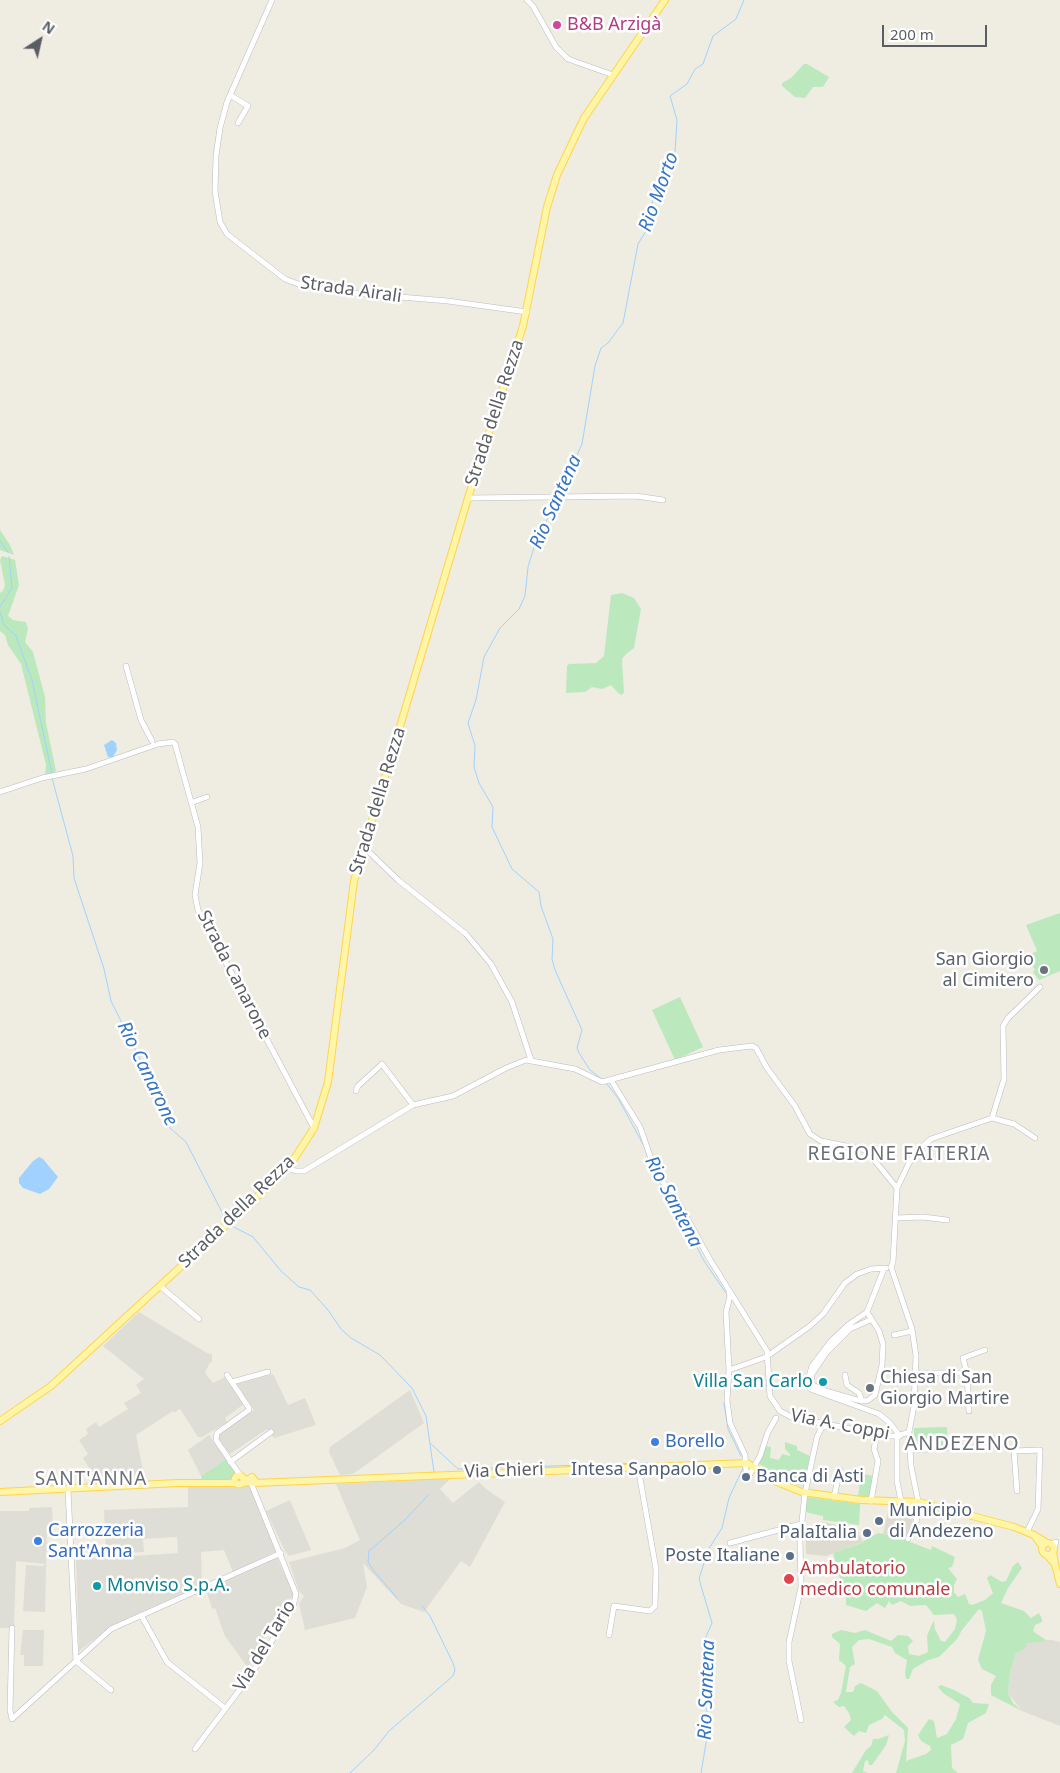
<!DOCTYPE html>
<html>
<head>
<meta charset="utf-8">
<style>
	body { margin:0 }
	#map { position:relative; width:1060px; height:1773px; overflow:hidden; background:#efece1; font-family:"Noto Sans",sans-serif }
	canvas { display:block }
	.north { position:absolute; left:15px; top:15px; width:50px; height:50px; -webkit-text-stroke:4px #fff; paint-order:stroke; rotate:35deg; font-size:14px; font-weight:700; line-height:20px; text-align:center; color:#5a5e64 }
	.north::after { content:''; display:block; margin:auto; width:18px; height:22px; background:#5a5e64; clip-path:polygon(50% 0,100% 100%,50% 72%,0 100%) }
	.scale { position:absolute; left:882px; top:25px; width:105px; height:22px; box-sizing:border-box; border:2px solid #5a5e64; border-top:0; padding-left:6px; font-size:15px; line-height:18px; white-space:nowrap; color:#5a5e64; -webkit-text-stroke:4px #fff; paint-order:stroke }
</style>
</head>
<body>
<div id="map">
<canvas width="1060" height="1773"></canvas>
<div class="north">N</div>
<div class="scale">200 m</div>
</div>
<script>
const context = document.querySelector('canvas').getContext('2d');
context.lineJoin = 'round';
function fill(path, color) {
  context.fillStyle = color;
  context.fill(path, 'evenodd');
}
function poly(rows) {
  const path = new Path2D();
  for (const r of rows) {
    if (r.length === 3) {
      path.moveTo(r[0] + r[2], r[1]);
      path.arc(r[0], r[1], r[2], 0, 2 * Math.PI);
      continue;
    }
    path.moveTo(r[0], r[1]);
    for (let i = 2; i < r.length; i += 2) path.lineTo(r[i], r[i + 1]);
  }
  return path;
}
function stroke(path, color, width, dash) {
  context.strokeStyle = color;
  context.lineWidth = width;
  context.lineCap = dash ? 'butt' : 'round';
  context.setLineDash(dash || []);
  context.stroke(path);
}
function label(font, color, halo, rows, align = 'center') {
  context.font = font + ' "Noto Sans",sans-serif';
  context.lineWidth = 5;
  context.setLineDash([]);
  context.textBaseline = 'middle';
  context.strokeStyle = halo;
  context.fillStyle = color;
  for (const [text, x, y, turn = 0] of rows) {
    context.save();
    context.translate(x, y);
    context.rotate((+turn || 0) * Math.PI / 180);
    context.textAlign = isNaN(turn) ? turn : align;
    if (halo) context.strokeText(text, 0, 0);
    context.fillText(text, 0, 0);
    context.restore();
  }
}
const industrial = poly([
	[139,1312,207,1353,212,1354,212,1362,209,1364,205,1373,213,1383,225,1377,244,1404,225,1418,227,1422,202,1437,198,1437,180,1409,174,1413,173,1411,136,1435,145,1482,100,1485,83,1458,88,1454,79,1440,88,1434,86,1429,96,1422,99,1427,128,1409,124,1403,141,1393,136,1385,144,1379,103,1346],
	[273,1374,288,1405,305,1398,316,1425,274,1438,267,1429,230,1454,219,1439,219,1434,254,1410,237,1384],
	[410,1390,424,1423,353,1474,340,1475,329,1452,330,1447],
	[209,1435,226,1459,201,1476,188,1450],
	[446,1478,450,1479,440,1489,453,1503,479,1482,486,1489,505,1502,470,1567,461,1561,424,1612,401,1604,363,1563,367,1587,355,1618,305,1630,299,1604,304,1596,299,1591,289,1562,345,1548,360,1540,336,1484],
	[249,1485,277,1551,233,1572,224,1550,201,1552,202,1585,113,1625,79,1651,76,1560,178,1553,177,1537,143,1539,144,1552,106,1554,104,1510,188,1507,188,1487],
	[290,1500,311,1550,289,1556,285,1551,266,1511],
	[52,1507,53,1530,47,1530,45,1612,23,1611,26,1565,44,1566,45,1564,16,1561,14,1628,0,1628,0,1511,29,1511,29,1508],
	[277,1558,294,1594,272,1624,248,1668,225,1636,215,1608,212,1609,206,1589],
	[23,1630,44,1630,43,1666,24,1666,24,1655,20,1655],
	[1052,1640,1060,1642,1060,1726,1022,1711,1008,1693,1010,1673,1016,1653,1030,1641]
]);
const education = poly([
	[890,1511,914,1516,906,1539,883,1534,888,1512],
	[822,1522,856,1528,863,1542,826,1556,806,1554,806,1532,820,1533]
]);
const green = poly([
	[804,64,807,64,829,77,823,87,813,87,805,98,795,97,782,86,782,83,791,78],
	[0,530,10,545,14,555,0,550],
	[2,556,15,560,19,585,8,616,13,620,26,622,28,629,25,642,33,652,45,697,46,723,56,771,49,775,45,775,46,765,21,664,8,645,5,635,0,631,0,593,3,591,5,585,0,560],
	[622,593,634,598,641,609,634,648,626,654,622,659,624,693,621,695,618,693,611,685,602,689,592,687,585,692,566,693,567,666,569,664,596,663,604,656,611,595],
	[1060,913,1060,971,1039,980,1033,972,1035,970,1032,965,1028,967,1023,958,1037,951,1026,925],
	[680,997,703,1047,675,1060,652,1010],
	[947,1427,948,1447,914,1448,914,1428],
	[785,1442,797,1446,797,1450,810,1456,803,1486,785,1481,759,1464,765,1446,771,1447,770,1458,779,1460,782,1454,790,1456,790,1454,785,1449],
	[226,1459,235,1472,234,1477,230,1479,202,1480,201,1476],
	[861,1474,875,1476,871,1498,858,1497],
	[807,1497,860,1504,859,1525,823,1520,823,1516,805,1512],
	[878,1533,910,1540,910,1542,931,1550,932,1546,955,1557,952,1567,948,1568,957,1579,954,1585,954,1592,958,1597,965,1594,969,1604,972,1605,985,1600,993,1593,987,1578,990,1575,1002,1582,1006,1581,1013,1566,1018,1562,1022,1568,1008,1588,1001,1603,1024,1611,1031,1618,1039,1613,1042,1619,1042,1622,1035,1625,1033,1631,1047,1641,1027,1643,1025,1649,1016,1653,1010,1673,1008,1693,1013,1703,1022,1711,991,1695,991,1685,996,1676,982,1669,978,1660,986,1631,982,1611,979,1609,962,1630,957,1639,939,1657,928,1660,913,1669,909,1679,906,1679,905,1673,907,1660,895,1653,892,1647,869,1639,859,1640,852,1647,855,1664,850,1667,846,1692,853,1692,855,1686,861,1683,877,1691,892,1712,908,1728,906,1761,926,1754,931,1750,930,1746,921,1741,918,1735,929,1719,934,1721,937,1738,947,1734,956,1719,960,1704,943,1693,938,1687,941,1685,954,1690,969,1698,973,1703,989,1704,986,1713,968,1723,963,1739,951,1745,952,1768,958,1773,896,1773,905,1741,904,1730,885,1715,882,1719,869,1725,866,1733,859,1731,854,1736,844,1727,851,1720,849,1713,844,1706,839,1707,833,1702,838,1700,841,1693,846,1666,839,1660,840,1644,832,1637,832,1634,841,1630,855,1633,865,1630,891,1641,898,1635,908,1636,913,1641,908,1646,909,1654,919,1656,928,1652,927,1636,932,1624,934,1621,935,1629,941,1641,945,1642,955,1629,957,1619,954,1614,934,1615,926,1605,910,1606,901,1601,892,1605,889,1601,885,1608,877,1603,866,1611,846,1605,846,1590,843,1590,833,1553,859,1544],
	[889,1735,886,1745,872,1765,869,1765,868,1760,865,1761,863,1771,868,1773,852,1773,866,1750,871,1746,873,1739,878,1739]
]);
const water = poly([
	[112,740,116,743,117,750,113,757,108,757,104,745],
	[39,1157,43,1159,58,1177,49,1189,40,1194,23,1188,19,1183,19,1178,33,1161]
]);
const stream = poly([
	[560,494,582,444,595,366,601,348,608,343,623,323,638,244,649,226,653,197,675,153,677,120,670,96,687,84,695,69,703,64,713,36,736,19,744,0],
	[558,498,535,544,528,567,525,596,519,609,500,628,484,657,476,700,468,723,475,746,474,767,479,783,493,807,492,827,512,869,539,892,541,906,553,939,552,959,555,970,582,1030,577,1048,579,1053,590,1070,603,1080],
	[0,541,8,552],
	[0,607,12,588,9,557],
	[0,612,4,625,16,636,32,680,52,774],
	[52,778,73,856,74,878,104,969,111,1001,165,1109,170,1128,186,1142,227,1222],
	[606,1083,618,1098,645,1148],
	[646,1152,652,1173,675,1203,704,1261,726,1293],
	[230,1225,253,1237,281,1271,299,1287,310,1290,328,1310,341,1329,351,1338,380,1355,412,1388,426,1416,434,1472],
	[724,1403,728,1429,741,1456],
	[431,1444,458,1469,647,1463],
	[398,1599,373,1570,368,1562,369,1551,406,1519,428,1495],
	[350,1773,374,1750,389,1731,453,1676,455,1670,453,1663,430,1616,422,1606],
	[701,1773,710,1720,706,1708,705,1639,712,1623,699,1579,708,1550,722,1528,729,1498,743,1468]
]);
const minor = poly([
	[272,0,227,102,220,128,216,156,215,191,220,222,227,234,285,279,298,284,340,292,448,301,527,312],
	[527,0,533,6,556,47,568,59,613,75],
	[230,95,248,106,238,123],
	[468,498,636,496,663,500],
	[126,666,141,720,152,741],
	[0,792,42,778,86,769,158,744,173,742,175,744,198,827,200,863,195,895,198,910,314,1128],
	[193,802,207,797],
	[364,847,398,880,466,934,491,964,512,1002,531,1060],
	[611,1080,640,1127,656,1173,677,1200,709,1258,767,1351,770,1396,780,1411,791,1417,886,1436,897,1436,909,1432],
	[356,1091,358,1086,382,1064,413,1105],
	[992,1118,1014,1124,1035,1138],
	[287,1168,296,1171,304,1171,413,1105,453,1096,506,1068,526,1060,575,1069,602,1082,719,1050,752,1046,756,1048,767,1068,795,1106,810,1134,821,1141,866,1150,897,1188],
	[895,1218,923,1217,947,1220],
	[891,1267,893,1262,897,1188,909,1163,918,1150,931,1139,992,1118,1004,1079,1003,1026,1008,1018,1040,987],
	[891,1267,912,1329,916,1356,914,1406,909,1432,911,1466,919,1506,916,1522,908,1539],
	[884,1269,867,1312,848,1325,831,1341,812,1366,807,1383,808,1387,813,1390,879,1414,890,1423,900,1436],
	[160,1286,199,1319],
	[729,1291,730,1296,726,1312,729,1370,727,1400,730,1423,745,1455,746,1471,750,1474,760,1456,768,1432,776,1418],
	[867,1312,879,1331,883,1344,882,1365,875,1395,867,1401,857,1400,822,1390,811,1384,812,1374,826,1353,850,1329,870,1320],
	[894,1335,912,1331],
	[729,1370,766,1357,810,1326,823,1314,845,1283,857,1274,871,1269,886,1268],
	[916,1373,967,1373,963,1358,985,1350],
	[967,1373,969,1411],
	[227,1375,249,1408,249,1410,217,1433,216,1440,240,1475],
	[845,1375,847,1385,859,1393,862,1401],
	[232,1382,268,1372],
	[897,1436,897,1481,901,1501],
	[910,1450,967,1447],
	[230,1462,271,1432],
	[68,1489,76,1661,111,1690],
	[1017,1491,1014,1451,1040,1450,1038,1509,1027,1532],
	[834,1497,840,1470],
	[871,1501,878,1461,874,1449,877,1434],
	[730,1543,801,1524],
	[1050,1544,1056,1542,1054,1548],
	[141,1615,167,1662,225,1708],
	[12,1628,10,1710,12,1719,111,1629,281,1553],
	[609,1635,614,1606,650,1611,655,1606,656,1569,638,1467],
	[801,1720,789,1661,789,1642,801,1587,800,1540,805,1493,817,1437,822,1427,831,1427],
	[195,1749,250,1676,293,1607,296,1594,251,1483]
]);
const major = poly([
	[0,1421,51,1386,274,1181,294,1159,314,1128,328,1082,354,881,468,498,523,326,547,207,557,175,584,118,665,0],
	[239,1480,4.5],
	[243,1483,255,1481,252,1477,248,1480,243,1478],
	[254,1483,747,1463,777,1482,802,1492,861,1500,919,1502,1014,1527,1034,1535],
	[0,1492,178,1483,236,1483],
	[1048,1549,6],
	[1042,1546,1034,1535,1047,1543],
	[1047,1555,1055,1564,1053,1552],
	[1055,1564,1060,1584]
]);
const markers = [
	[557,25,5,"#d1479c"],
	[1044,970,5,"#6b7280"],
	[823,1382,5,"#0f9aa8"],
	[870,1388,5,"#6b7280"],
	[655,1442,5,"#3f7fe0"],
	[717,1470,5,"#5c6f8a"],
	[746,1477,5,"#5c6f8a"],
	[879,1521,5,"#5c6f8a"],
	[867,1533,5,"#5c6f8a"],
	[38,1541,5,"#3f7fe0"],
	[790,1556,5,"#5c6f8a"],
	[789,1579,6,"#e0444e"],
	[97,1586,5,"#0f9aa8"]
];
const hotelNames = [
	["B&B Arzigà",567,25]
];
const streetNames = [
	["Strada Airali",351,290,8],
	["Strada della Rezza",495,413,-72],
	["Strada della Rezza",378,801,-73],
	["Strada Canarone",234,975,63],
	["Strada della Rezza",237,1212,-44],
	["Via A. Coppi",840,1425,11],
	["Via Chieri",504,1471,-2],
	["Via del Tario",265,1646,-59]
];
const worshipNames = [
	["San Giorgio",1034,960],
	["al Cimitero",1034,981],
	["Chiesa di San",880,1378,"left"],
	["Giorgio Martire",880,1399,"left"]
];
const cultureNames = [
	["Villa San Carlo",813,1382],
	["Monviso S.p.A.",107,1586,"left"]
];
const shopNames = [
	["Borello",665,1442],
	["Carrozzeria",48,1531],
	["Sant'Anna",48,1552]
];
const serviceNames = [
	["Intesa Sanpaolo",707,1470],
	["Banca di Asti",756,1477,"left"],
	["Municipio",889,1511,"left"],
	["di Andezeno",889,1532,"left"],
	["PalaItalia",857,1533],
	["Poste Italiane",780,1556]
];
const healthNames = [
	["Ambulatorio",800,1569],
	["medico comunale",800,1590]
];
const waterNames = [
	["Rio Morto",659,192,-70],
	["Rio Santena",556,502,-66],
	["Rio Canarone",147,1074,64],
	["Rio Santena",673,1202,62],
	["Rio Santena",707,1690,-88]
];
const neighbourhoodNames = [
	["REGIONE FAITERIA",899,1155],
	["SANT'ANNA",91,1480]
];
const quarterNames = [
	["ANDEZENO",962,1444]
];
fill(industrial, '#dfded6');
fill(education, '#dedcd0');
fill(green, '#bbe9bd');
fill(water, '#a1d2ff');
stroke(stream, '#a1d2ff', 1);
stroke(minor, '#babcc2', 6);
stroke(major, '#ffd54a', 8);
stroke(minor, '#fff', 5);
stroke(major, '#fff5a6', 6);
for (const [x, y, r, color] of markers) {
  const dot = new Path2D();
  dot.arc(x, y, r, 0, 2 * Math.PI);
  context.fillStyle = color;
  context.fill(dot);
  stroke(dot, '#fff', 2);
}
label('18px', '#b23c85', '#fff', hotelNames, 'left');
label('18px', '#5a5e64', '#fff', streetNames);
label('18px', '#5b616d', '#fff', worshipNames, 'right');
label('18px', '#0d838f', '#fff', cultureNames, 'right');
label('18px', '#366cbe', '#fff', shopNames, 'left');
label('18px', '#4e5e75', '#fff', serviceNames, 'right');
label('18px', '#be3a42', '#fff', healthNames, 'left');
label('italic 19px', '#3575c6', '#fff', waterNames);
context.letterSpacing = '1px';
label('19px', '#6b7076', '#fff', neighbourhoodNames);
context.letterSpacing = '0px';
context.letterSpacing = '1px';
label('20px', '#6b7076', '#fff', quarterNames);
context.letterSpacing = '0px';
</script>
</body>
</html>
